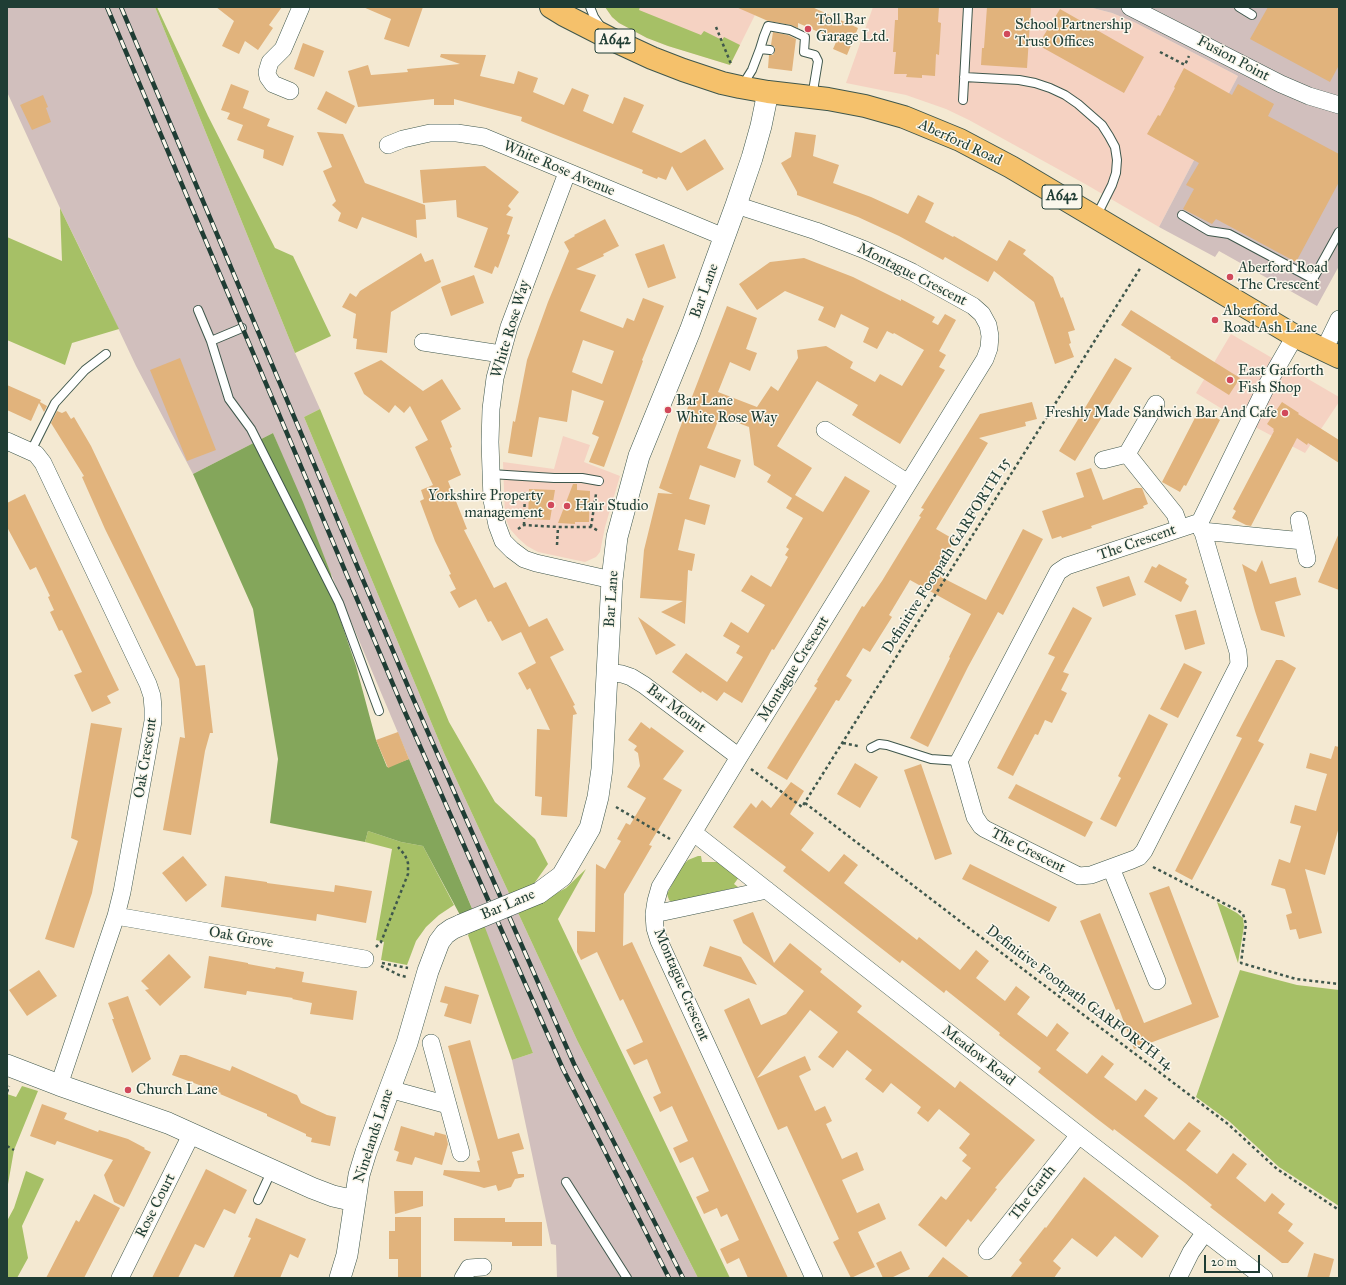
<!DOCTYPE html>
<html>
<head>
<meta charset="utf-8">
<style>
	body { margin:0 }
	#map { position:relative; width:1346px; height:1285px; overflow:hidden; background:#f4e9d2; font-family:"IM FELL Great Primer",serif }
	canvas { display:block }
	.frame { position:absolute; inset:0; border:8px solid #1f3d34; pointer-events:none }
	.scale { position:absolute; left:1204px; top:1255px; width:56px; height:18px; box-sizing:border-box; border:2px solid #1f3d34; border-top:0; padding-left:5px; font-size:12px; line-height:14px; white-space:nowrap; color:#1f3d34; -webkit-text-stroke:3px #fbf7ec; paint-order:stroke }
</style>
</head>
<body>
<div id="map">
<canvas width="1346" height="1285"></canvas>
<div class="frame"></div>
<div class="scale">20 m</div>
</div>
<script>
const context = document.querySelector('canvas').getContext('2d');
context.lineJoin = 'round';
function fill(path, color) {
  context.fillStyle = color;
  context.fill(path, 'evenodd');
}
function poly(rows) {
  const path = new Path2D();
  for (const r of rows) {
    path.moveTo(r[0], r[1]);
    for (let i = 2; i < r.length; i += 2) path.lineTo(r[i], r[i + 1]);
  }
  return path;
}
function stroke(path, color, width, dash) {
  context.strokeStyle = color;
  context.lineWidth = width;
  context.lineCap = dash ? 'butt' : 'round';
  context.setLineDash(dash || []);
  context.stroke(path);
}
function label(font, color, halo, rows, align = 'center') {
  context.font = font + ' "IM FELL Great Primer",serif';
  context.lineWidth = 3;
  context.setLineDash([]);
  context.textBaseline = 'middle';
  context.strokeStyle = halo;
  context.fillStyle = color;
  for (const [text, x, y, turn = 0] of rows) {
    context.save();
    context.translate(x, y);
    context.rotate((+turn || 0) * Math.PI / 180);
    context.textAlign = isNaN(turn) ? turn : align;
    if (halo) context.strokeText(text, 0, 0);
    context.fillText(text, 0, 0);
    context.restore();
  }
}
const built = poly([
	[605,7,759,7,730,65,668,46,647,38,619,23,612,17],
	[873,7,1089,7,1112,13,1134,22,1238,76,1159,227,1087,185,969,120,946,109,906,95,846,83],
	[1231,334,1339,397,1339,402,1305,453,1232,415,1196,393],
	[563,436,590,445,584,462,620,476,605,527,600,552,596,557,585,562,538,552,527,546,518,538,510,529,505,517,503,462,554,469]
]);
const industrial = poly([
	[7,7,155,7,295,353,320,409,304,417,444,753,577,1040,698,1278,557,1278,556,1245,551,1244,512,1060,533,1053,331,574,273,433,193,474,136,366,92,273,60,208,7,92],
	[1089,7,1339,7,1339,266,1317,306,1219,251,1215,257,1159,227,1238,76,1134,22,1112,13]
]);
const green = poly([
	[155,7,157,7,208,116,275,248,293,256,331,336,295,353],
	[605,7,640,7,639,10,701,35,704,31,722,40,724,37,740,45,730,65,668,46,647,38,619,23,612,17],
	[60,208,119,329,72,343,65,365,7,340,7,237,62,261],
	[320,409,449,722,495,802,535,839,548,864,533,885,540,902,566,888,586,869,558,919,730,1278,698,1278,577,1040,444,753,304,417],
	[368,831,401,842,423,846,454,905,439,915,426,927,416,941,407,965,381,960,384,942,376,940,392,849,365,842],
	[698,856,701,856,702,862,720,862,739,877,734,884,738,887,672,902,669,900,667,894,681,867,688,860],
	[1217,902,1237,913,1243,918,1244,926,1238,963],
	[484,925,533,1053,512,1060,468,935,472,930],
	[1240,970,1297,985,1339,990,1339,1206,1279,1167,1230,1122,1196,1097],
	[22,1086,38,1091,14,1150,7,1190,7,1094,16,1097],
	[26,1171,44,1179,22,1226,28,1258,17,1278,7,1278,7,1221,14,1208]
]);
const forest = poly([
	[273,433,303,502,331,574,339,616,356,666,376,740,387,767,409,759,473,911,460,915,423,846,401,842,368,831,365,842,270,823,278,759,253,609,193,474]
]);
const building = poly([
	[216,7,282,7,269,25,273,28,258,50,245,41,239,54,222,46,234,21],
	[363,7,423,7,409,47,384,39,391,19],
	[736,7,812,7,858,28,847,55,833,49,837,40,798,23,798,28,791,25,768,21],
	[898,7,939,7,938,22,941,23,939,55,936,54,935,76,922,75,922,78,906,77,907,74,894,74,896,52,893,52,895,20,898,20],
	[987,7,1031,7,1027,68,981,65,982,48,984,48],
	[1268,7,1339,7,1339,65,1330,82,1250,39],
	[1060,9,1144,57,1124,93,1038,45],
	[773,32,788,35,796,39,792,71,768,68,769,55,773,55,775,51,775,47,771,45],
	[303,43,324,51,314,77,294,69],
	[441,54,486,55,480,76,514,84,518,71,526,74,538,78,533,92,564,105,572,88,589,95,583,111,613,124,624,97,637,102,644,105,632,132,681,153,705,139,724,169,687,191,672,166,666,180,658,177,657,179,642,173,643,170,521,121,522,117,454,99,454,105,434,105,434,99,358,107,348,71,368,65,371,75,408,72,407,69,460,64,440,57],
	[1184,68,1232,95,1238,84,1274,104,1268,116,1339,154,1339,182,1296,262,1216,219,1212,224,1183,209,1194,189,1186,185,1199,163,1147,134,1158,115,1160,116,1175,88,1174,87],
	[231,84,249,91,243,108,270,119,267,126,294,136,283,166,263,158,264,150,237,140,243,125,227,119,230,113,221,110],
	[326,91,355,106,346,124,317,109],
	[43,95,48,107,46,108,51,122,32,130,20,105],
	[317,132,343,134,365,183,425,205,426,219,416,220,417,238,362,217,357,229,338,221,341,213,332,205,336,201,323,171,332,167],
	[795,132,816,135,813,156,839,165,833,183,871,197,908,214,918,195,934,203,925,222,953,237,954,236,997,261,1009,240,1026,250,1023,254,1053,277,1061,298,1063,297,1075,330,1068,332,1071,343,1069,344,1074,357,1055,364,1034,302,994,271,988,282,945,257,943,260,899,236,858,217,797,195,797,192,781,163,791,157],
	[485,166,519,192,508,206,511,209,506,215,513,217,507,234,510,235,498,268,495,266,492,274,474,267,488,228,457,217,456,200,423,203,420,170],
	[605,219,619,246,603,254,604,256,576,269,596,275,580,311,623,328,627,318,634,321,643,298,664,306,642,360,643,361,604,467,589,462,599,437,592,434,604,401,572,390,567,422,539,417,532,457,508,453,513,421,515,422,527,360,548,302,569,251,564,242,575,236,574,235],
	[583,340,614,351,602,384,572,372],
	[664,244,676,278,648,288,635,254],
	[421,253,425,262,433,259,441,282,391,312,387,353,356,349,357,339,353,338,356,314,342,307,350,293,356,297,360,291],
	[804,258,853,277,901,301,901,299,935,317,932,322,938,325,945,314,956,320,939,351,946,355,939,367,945,370,900,444,852,415,858,405,817,381,777,446,812,468,795,495,823,512,845,476,870,491,774,650,772,649,742,703,724,692,717,701,702,691,701,693,672,672,686,653,727,682,743,657,736,653,740,646,723,636,731,622,748,633,765,605,741,591,751,575,771,587,788,557,785,555,789,549,786,547,803,518,786,508,792,498,767,482,771,475,754,465,749,427,720,416,707,448,741,460,735,478,700,465,689,499,710,505,705,525,685,519,678,550,695,554,692,571,688,570,685,624,661,612,683,601,640,598,644,550,658,493,673,494,659,488,678,433,727,306,757,318,746,349,757,353,750,371,730,362,718,392,757,407,771,386,778,391,798,358,797,350,826,346,853,362,850,368,875,382,880,374,902,386,924,350,894,333,893,334,887,331,877,349,863,342,869,328,841,314,835,328,818,320,824,307,785,291,757,310,739,284,770,262],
	[474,275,484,303,451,316,441,287],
	[1131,310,1240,378,1229,395,1170,358,1171,357,1121,325],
	[180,358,216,450,187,461,150,370],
	[1115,358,1132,368,1075,461,1059,451],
	[381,360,423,391,442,379,461,409,441,421,452,447,450,448,461,475,448,481,467,529,464,530,494,588,506,582,529,627,547,618,564,650,550,657,575,705,573,706,577,714,573,715,567,817,541,815,542,797,535,796,537,729,550,730,530,688,527,690,518,673,536,663,521,632,502,641,491,621,488,622,476,599,459,608,450,592,456,589,449,575,451,574,435,541,420,501,424,499,421,490,433,485,415,447,428,440,410,406,404,413,395,405,389,413,364,394,354,373],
	[7,385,41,400,40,402,47,406,44,412,39,403,31,421,7,410],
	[1032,402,1037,419,1025,422,1026,426,979,438,988,443,936,529,955,540,935,572,942,576,941,577,986,600,1023,529,1043,539,1003,615,998,612,968,667,928,747,910,738,950,658,949,657,971,614,910,580,889,615,892,617,870,652,863,648,846,676,852,680,839,701,836,700,787,780,767,768,817,688,814,686,818,681,817,680,862,606,864,607,882,581,921,517,919,516,924,509,921,508,980,414],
	[1282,402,1299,413,1298,414,1339,440,1339,463,1308,443,1307,445,1297,438,1251,526,1246,525,1232,518,1236,511,1233,509,1274,431,1273,430,1274,429,1267,424],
	[1200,408,1220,420,1186,486,1184,485,1180,492,1162,482],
	[57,411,62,413,66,411,71,419,74,417,91,446,196,666,205,665,213,733,210,733,205,751,191,835,163,830,180,737,185,738,179,679,105,529,82,477,84,476,51,423],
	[1091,468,1103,500,1136,488,1142,488,1148,504,1143,506,1144,508,1091,526,1092,528,1062,538,1061,536,1052,539,1042,511,1084,497,1076,473],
	[573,484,577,484,577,490,590,491,589,522,575,522,575,524,558,523],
	[529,489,555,490,550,520,528,519],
	[25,494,119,690,107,696,111,703,92,712,74,675,82,672,62,630,59,631,50,612,54,610,48,597,50,596,36,567,30,570,7,527,7,503],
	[1339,533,1339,590,1318,582],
	[1262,560,1270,584,1296,577,1298,586,1301,595,1275,602,1285,637,1261,630,1255,611,1242,564,1256,572],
	[1159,564,1187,579,1185,583,1189,586,1181,602,1144,582,1152,566,1156,568],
	[1129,576,1136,595,1103,607,1096,587],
	[1073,607,1092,618,1063,672,1069,674,1061,690,1067,693,1052,723,1045,720,1038,735,1035,734,1013,776,997,768,1055,657,1048,654],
	[1196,610,1205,644,1185,650,1175,615],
	[638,617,676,645,656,655],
	[1276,660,1282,660,1296,668,1258,741,1264,744,1192,880,1175,871,1242,738,1236,736],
	[1184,663,1202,672,1178,718,1160,709],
	[1149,714,1168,724,1116,827,1100,819,1121,778,1118,776],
	[641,722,650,729,651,727,684,751,663,779,682,790,649,845,652,846,624,894,623,946,632,942,788,1278,748,1278,739,1258,727,1264,720,1249,739,1240,727,1214,721,1217,717,1208,704,1214,696,1197,709,1191,693,1157,680,1163,673,1148,688,1141,672,1106,660,1112,653,1097,661,1093,647,1059,634,1065,626,1050,643,1042,639,1033,623,999,620,1001,597,952,581,960,577,952,577,931,595,932,596,864,605,869,621,841,617,839,626,823,630,825,646,798,627,787,640,766,638,753,634,750,637,746,628,740],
	[91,723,122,728,92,893,74,948,45,939,78,841,71,838],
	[398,732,409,759,388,768,376,740],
	[1335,746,1339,747,1339,827,1325,875,1305,869,1322,933,1299,939,1296,929,1290,930,1286,915,1292,913,1285,889,1271,885,1279,859,1290,863,1301,826,1290,823,1295,805,1316,811,1321,794,1327,774,1306,768,1310,753,1331,759],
	[855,763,878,777,860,808,837,794],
	[921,764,952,854,935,860,904,770],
	[791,782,804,791,790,814,814,833,801,850,829,872,844,854,858,865,844,883,917,940,919,937,960,970,976,950,983,956,989,961,976,978,1005,1001,1016,986,1030,997,1017,1014,1047,1037,1057,1023,1069,1033,1056,1050,1087,1074,1102,1055,1114,1064,1104,1077,1136,1101,1145,1089,1158,1098,1144,1116,1174,1140,1189,1122,1201,1131,1186,1150,1217,1174,1233,1153,1247,1164,1236,1178,1265,1202,1272,1193,1285,1204,1278,1213,1293,1224,1288,1231,1304,1243,1288,1263,1282,1263,1210,1207,1212,1205,1185,1183,1114,1129,1113,1131,1096,1118,1038,1072,1041,1068,999,1035,1000,1033,946,990,944,993,902,960,900,963,783,871,786,867,733,827,751,803,756,808,762,800,771,808],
	[1016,784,1093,822,1085,837,1008,798],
	[183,856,207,885,186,902,162,873],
	[970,864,1057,907,1049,922,962,879],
	[225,876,267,882,267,883,334,892,335,885,372,891,366,923,317,914,316,921,221,907],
	[1169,886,1219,1017,1134,1049,1119,1009,1116,1010,1080,921,1100,913,1144,1023,1192,1004,1149,893],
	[753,912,774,963,790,943,822,969,820,972,862,1006,857,1012,955,1088,960,1081,1035,1140,995,1188,997,1189,971,1222,968,1219,946,1247,918,1225,941,1196,946,1200,971,1168,962,1161,967,1155,959,1148,970,1134,939,1109,928,1122,917,1113,921,1107,891,1083,883,1093,865,1079,872,1070,847,1050,833,1068,818,1057,838,1032,810,1010,757,1078,805,1056,811,1070,799,1076,815,1111,825,1106,832,1121,826,1124,842,1159,857,1152,864,1170,842,1180,857,1213,879,1203,886,1219,858,1232,875,1267,851,1278,833,1242,839,1239,787,1126,778,1130,724,1010,749,998,761,1025,786,1014,804,991,743,943,733,920],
	[710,946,741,957,757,985,703,966],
	[169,954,191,977,160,1006,145,990,149,989,141,981],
	[209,956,248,963,248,964,275,969,276,967,304,972,302,982,357,991,353,1020,310,1014,312,1003,292,999,293,998,247,991,246,995,204,988],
	[39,970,57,996,27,1016,9,990],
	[445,986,479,995,471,1024,444,1016,448,1004,440,1002],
	[128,996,151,1059,132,1073,112,1019,114,1019,108,1003],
	[470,1040,498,1139,519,1133,524,1149,512,1152,518,1174,524,1174,524,1177,515,1179,511,1187,498,1191,496,1185,484,1188,443,1175,444,1170,480,1172,477,1161,480,1160,448,1046],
	[180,1055,186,1055,230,1071,232,1066,297,1095,301,1103,327,1115,336,1117,330,1146,311,1142,312,1138,306,1136,306,1134,267,1116,267,1114,220,1094,221,1093,172,1075],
	[42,1104,67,1113,64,1119,98,1132,99,1130,128,1139,145,1148,144,1149,151,1152,124,1207,114,1202,104,1175,113,1160,57,1141,55,1145,30,1136],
	[401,1126,434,1136,435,1132,446,1135,448,1144,442,1165,415,1157,412,1165,396,1161,399,1152,394,1150],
	[206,1169,247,1190,235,1214,224,1209,204,1248,195,1244,178,1278,152,1278],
	[1084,1177,1159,1236,1142,1258,1115,1236,1097,1257,1072,1238,1053,1261,1061,1268,1054,1278,1010,1278,1022,1263,1019,1260,1045,1227,1046,1228],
	[394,1191,423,1191,423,1206,395,1214],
	[94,1194,120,1208,84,1278,46,1278,76,1220,79,1222],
	[395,1217,421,1217,421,1278,398,1278,398,1259,389,1259,389,1231,395,1231],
	[256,1218,306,1239,298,1258,290,1254,280,1278,233,1278,251,1238,248,1237],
	[454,1218,505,1218,505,1222,542,1222,542,1246,512,1246,512,1242,454,1241],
	[901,1251,910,1269,891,1278,883,1278,876,1263],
	[1314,1253,1334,1259,1329,1278,1307,1278],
	[943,1257,970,1278,927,1278]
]);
const path = poly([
	[716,27,731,64],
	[1160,52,1185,65,1189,56],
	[524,525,525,489],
	[591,527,596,494],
	[518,529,524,525,558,527,591,527,599,531],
	[557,545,558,527],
	[843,743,858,746],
	[751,769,802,807,1141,267],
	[805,803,1028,973,1228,1124,1277,1169,1339,1210],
	[616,807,670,839],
	[1153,867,1239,911,1243,914,1246,924,1241,963,1296,979,1339,984],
	[376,947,381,942,408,874,408,863,405,855,398,847],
	[382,963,408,968],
	[381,966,399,975,407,977],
	[7,1092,9,1086],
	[7,1146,14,1150]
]);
const service = poly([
	[590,7,594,17,601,27],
	[1239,7,1252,15],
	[760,49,764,36,768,26,790,30,805,37,804,52,815,55,818,61,812,97],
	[964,77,1019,80,1035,83,1050,88,1065,95,1078,104,1102,125,1109,136,1115,147,1117,160,1116,173,1112,185,1096,217],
	[742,86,752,70,760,49,770,50],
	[963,100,968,7],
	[1182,215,1209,231,1229,234,1313,279,1339,232],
	[198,310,211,341,229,399,251,429,339,603,379,711],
	[211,341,242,328],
	[31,451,55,403,85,370,106,354],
	[491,474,554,478,582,478,599,481],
	[871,748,879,744,887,745,931,759,959,761],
	[566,1182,627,1278],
	[258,1200,272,1170]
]);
const minor = poly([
	[1130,7,1281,84,1309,96,1339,105],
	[290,91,273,84,268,77,267,72,270,62,283,49,301,7],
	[388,145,403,139,430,133,457,133,484,137,724,237],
	[567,173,509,327,495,378,491,409,490,442,492,500,497,525,503,541,512,550,524,559,536,563,612,580],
	[736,205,816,231,865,250,912,272,973,306,982,314,988,325,990,336,989,348,985,359,739,757,660,887,656,901,654,914,655,928,659,941,814,1278],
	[423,342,501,354],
	[1324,350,1339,319],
	[825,430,908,483],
	[7,441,36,454,43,463,148,684,152,696,153,708,153,721,147,755,122,892,116,916,59,1085],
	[1127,454,1175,514,1180,528],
	[1103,460,1127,454,1156,404],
	[1299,520,1307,559],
	[1200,522,1238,652,1239,664,1144,851,1139,857,1132,860,1091,875,1079,876,985,829,981,826,975,817,959,761,1058,572,1067,566,1200,522],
	[1200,522,1268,383,1295,336],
	[1202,531,1303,541],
	[607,672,622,674,631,677,644,685,739,757],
	[694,833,1079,1135,1264,1278],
	[1111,868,1157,981],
	[654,914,767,890],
	[116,916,365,959],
	[431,1043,461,1153],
	[389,1089,448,1105],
	[987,1251,1079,1135],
	[120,1278,192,1133],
	[463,1278,469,1268,483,1267],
	[1178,1278,1191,1252,1205,1232]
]);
const tertiary = poly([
	[539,893,562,876,590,828,598,797,602,769,612,580,617,537,639,456,690,331,736,205,752,158,761,126,768,92],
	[7,1065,59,1085,168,1123,312,1188,333,1196,355,1201],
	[340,1278,347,1255,359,1175,366,1152,407,1043,428,971,439,942,445,934,452,929,461,925]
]);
const primary = poly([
	[551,7,564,15,611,39,652,58,683,70,722,83,740,87,768,92,828,99,865,106,904,117,960,140,1011,167,1295,336,1339,357]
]);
const rail = poly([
	[107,7,400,701,563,1069,669,1278],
	[121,7,412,696,574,1064,683,1278]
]);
const tertiaryBridge = poly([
	[461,925,539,893]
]);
const markers = [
	[808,29,4,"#d1495b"],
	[1007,34,4,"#d1495b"],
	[1230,277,4,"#d1495b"],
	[1215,320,4,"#d1495b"],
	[1230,380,4,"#d1495b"],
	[668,410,4,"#d1495b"],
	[1285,413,4,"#d1495b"],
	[551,505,4,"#d1495b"],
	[567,506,4,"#d1495b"],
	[128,1090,4,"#d1495b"]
];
const shields = [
	[615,41,40],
	[1062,197,40]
];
const shieldNames = [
	["A642",615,41],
	["A642",1062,197]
];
const poiNames = [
	["Toll Bar",816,20],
	["Garage Ltd.",816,37],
	["School Partnership",1015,25],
	["Trust Offices",1015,42],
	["Aberford Road",1238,268],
	["The Crescent",1238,285],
	["Aberford",1223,311],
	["Road Ash Lane",1223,328],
	["East Garforth",1238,371],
	["Fish Shop",1238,388],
	["Bar Lane",676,401],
	["White Rose Way",676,418],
	["Freshly Made Sandwich Bar And Cafe",1277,413,"right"],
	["Yorkshire Property",543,496,"right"],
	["management",543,513,"right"],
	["Hair Studio",575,506],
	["Church Lane",136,1090]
];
const streetNames = [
	["Fusion Point",1233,59,28],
	["Aberford Road",960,143,25],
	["White Rose Avenue",559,169,23],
	["Montague Crescent",912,275,27],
	["Bar Lane",705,291,-70],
	["White Rose Way",511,329,-73],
	["The Crescent",1137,543,-19],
	["Definitive Footpath GARFORTH 15",947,556,-58],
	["Bar Lane",612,599,-86],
	["Montague Crescent",794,669,-58],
	["Bar Mount",676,709,37],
	["Oak Crescent",146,758,-81],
	["The Crescent",1028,851,27],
	["Bar Lane",508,905,-23],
	["Oak Grove",241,938,10],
	["Montague Crescent",681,985,67],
	["Definitive Footpath GARFORTH 14",1079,998,37],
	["Meadow Road",978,1056,38],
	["Ninelands Lane",374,1136,-72],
	["The Garth",1033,1193,-52],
	["Rose Court",156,1206,-63]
];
fill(built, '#f5d2c2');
fill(industrial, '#d1bfbd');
fill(green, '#a6c066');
fill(forest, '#84a65b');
fill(building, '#e1b37c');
stroke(service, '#3f574c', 10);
stroke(minor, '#3f574c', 18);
stroke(tertiary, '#3f574c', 22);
stroke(primary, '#3f574c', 24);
stroke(path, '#3f574c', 2.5, [3, 3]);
stroke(service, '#fff', 8);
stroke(minor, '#fff', 17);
stroke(tertiary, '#fff', 21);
stroke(primary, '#f5c16b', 22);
stroke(rail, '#1f3d34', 4.5);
stroke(rail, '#fbf7ec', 3, [9]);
stroke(tertiaryBridge, '#3f574c', 22, []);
stroke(tertiaryBridge, '#fff', 21);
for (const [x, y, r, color] of markers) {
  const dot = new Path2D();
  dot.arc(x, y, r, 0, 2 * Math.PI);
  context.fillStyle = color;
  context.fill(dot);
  stroke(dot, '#fbf7ec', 1.5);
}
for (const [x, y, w] of shields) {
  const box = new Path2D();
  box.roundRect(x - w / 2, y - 12, w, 24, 3);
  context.fillStyle = '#fbf7ec';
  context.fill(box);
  stroke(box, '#1f3d34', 1);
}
label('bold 14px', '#1f3d34', null, shieldNames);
label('15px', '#1f3d34', '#fbf7ec', poiNames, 'left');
label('15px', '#1f3d34', '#fbf7ec', streetNames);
</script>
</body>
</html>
